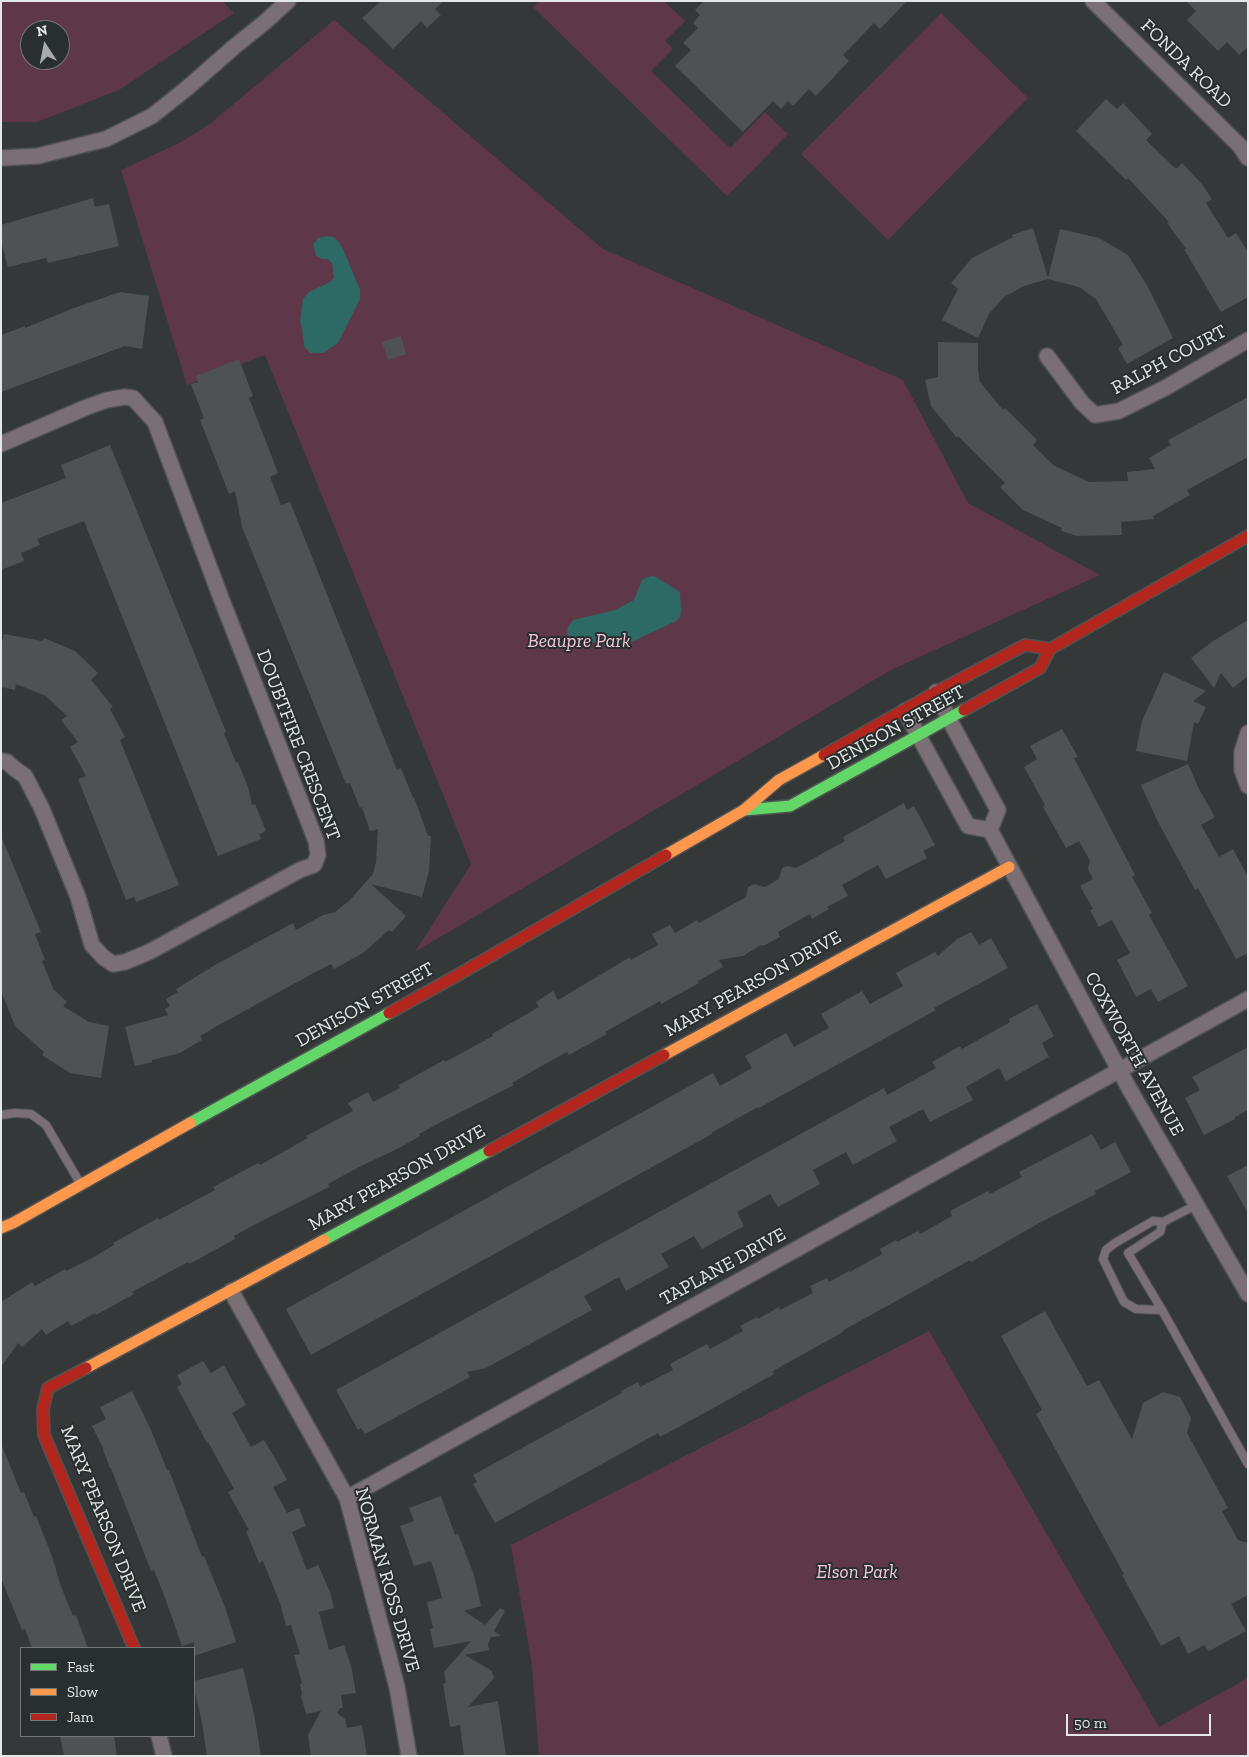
<!DOCTYPE html>
<html>
<head>
<meta charset="utf-8">
<style>
	body { margin:0 }
	#map { position:relative; width:1249px; height:1757px; overflow:hidden; background:#343838; font-family:"Zilla Slab",serif }
	canvas { display:block }
	.frame { position:absolute; inset:0; border:2px solid #e3e8e7; pointer-events:none }
	.legend { position:absolute; left:20px; top:1647px; width:175px; height:90px; box-sizing:border-box; background:#282f2e; border:1px solid #737978; margin:0; padding:6px 9px; list-style:none; font-size:15px; color:#e3e8e7 }
	.legend li { display:flex; align-items:center; gap:10px; height:25px }
	.legend b { width:25px; border:1px solid #737978 }
	.north { position:absolute; left:20px; top:20px; width:50px; height:50px; box-sizing:border-box; background:#282f2e; border:1px solid #737978; border-radius:50%; rotate:349deg; font-size:14px; font-weight:700; line-height:20px; text-align:center; color:#e3e8e7 }
	.north::after { content:''; display:block; margin:auto; width:18px; height:22px; background:#a6aaaa; clip-path:polygon(50% 0,100% 100%,50% 72%,0 100%) }
	.scale { position:absolute; left:1066px; top:1714px; width:145px; height:22px; box-sizing:border-box; border:2px solid #e3e8e7; border-top:0; padding-left:6px; font-size:15px; line-height:18px; white-space:nowrap; color:#e3e8e7; -webkit-text-stroke:4px #282f2e; paint-order:stroke }
</style>
</head>
<body>
<div id="map">
<canvas width="1249" height="1757"></canvas>
<div class="frame"></div>
<ul class="legend">
<li><b style="height:6px;background:#63d668"></b>Fast</li>
<li><b style="height:6px;background:#ff974d"></b>Slow</li>
<li><b style="height:6px;background:#b3261e"></b>Jam</li>
</ul>
<div class="north">N</div>
<div class="scale">50 m</div>
</div>
<script>
const context = document.querySelector('canvas').getContext('2d');
context.lineJoin = 'round';
function fill(path, color) {
  context.fillStyle = color;
  context.fill(path, 'evenodd');
}
function poly(rows) {
  const path = new Path2D();
  for (const r of rows) {
    path.moveTo(r[0], r[1]);
    for (let i = 2; i < r.length; i += 2) path.lineTo(r[i], r[i + 1]);
  }
  return path;
}
function stroke(path, color, width, dash) {
  context.strokeStyle = color;
  context.lineWidth = width;
  context.lineCap = dash ? 'butt' : 'round';
  context.setLineDash(dash || []);
  context.stroke(path);
}
function label(font, color, halo, rows, align = 'center') {
  context.font = font + ' "Zilla Slab",serif';
  context.lineWidth = 4;
  context.setLineDash([]);
  context.textBaseline = 'middle';
  context.strokeStyle = halo;
  context.fillStyle = color;
  for (const [text, x, y, turn = 0] of rows) {
    context.save();
    context.translate(x, y);
    context.rotate((+turn || 0) * Math.PI / 180);
    context.textAlign = isNaN(turn) ? turn : align;
    if (halo) context.strokeText(text, 0, 0);
    context.fillText(text, 0, 0);
    context.restore();
  }
}
const green = poly([
	[1,1,222,1,234,13,119,90,37,122,1,122],
	[30,30,60,30,60,60,30,60],
	[539,1,664,1,685,21,665,41,673,49,651,71,730,148,765,112,788,134,727,196,533,7],
	[941,13,1028,98,888,240,801,154],
	[334,20,603,249,903,380,968,503,1100,575,891,670,415,952,471,864,265,355,187,385,121,170,181,142,211,123],
	[929,1331,1159,1727,1248,1678,1248,1756,539,1756,532,1665,511,1545]
]);
const water = poly([
	[327,236,333,237,338,241,343,249,360,290,360,299,338,343,323,353,310,353,304,346,302,327,300,322,303,299,309,292,330,282,334,278,332,263,328,259,322,259,316,256,313,245,318,238],
	[654,576,680,592,681,611,680,617,676,621,623,646,611,647,569,636,567,634,568,627,573,620,615,610,634,600,642,580,648,577]
]);
const building = poly([
	[381,1,444,1,435,9,441,15,427,28,421,21,393,49,362,18],
	[704,1,907,1,880,29,874,23,843,55,849,61,816,96,809,89,793,106,788,101,781,109,773,101,743,132,675,66,691,50,683,43,698,28,693,23,700,15,695,10],
	[1186,1,1248,1,1248,47,1239,55,1227,42,1218,51,1187,20,1196,11],
	[1106,99,1117,109,1123,103,1152,134,1146,140,1176,169,1182,163,1201,183,1212,199,1206,203,1228,238,1236,233,1248,252,1248,297,1221,312,1184,249,1186,249,1167,223,1169,222,1128,178,1126,180,1076,131],
	[93,198,95,207,109,204,119,246,48,263,46,258,8,267,1,242,1,225],
	[1033,228,1048,278,1060,229,1099,238,1128,255,1148,287,1173,338,1127,364,1118,348,1123,345,1096,299,1079,287,1048,279,1024,286,1004,297,989,314,978,338,942,320,958,289,951,283,972,258,1013,237,1012,235],
	[120,292,149,296,142,349,125,346,1,392,1,335,25,326,25,328,74,308],
	[401,336,406,354,388,360,382,342],
	[938,342,978,343,978,371,980,382,1003,410,1005,408,1037,440,1033,445,1053,465,1089,482,1128,481,1127,472,1155,469,1149,458,1171,445,1168,440,1248,397,1248,457,1187,490,1190,495,1153,516,1154,519,1121,522,1122,535,1077,536,1061,531,1062,528,1023,510,1000,487,1005,483,958,436,957,438,931,406,925,380,938,377],
	[239,359,253,396,249,398,278,473,270,477,281,505,290,502,397,770,401,768,413,798,414,797,428,836,431,836,429,871,422,897,371,884,406,916,392,932,389,930,363,953,334,969,331,964,310,975,217,1026,200,1036,202,1040,180,1053,152,1060,152,1062,135,1066,125,1027,168,1015,165,1009,170,1006,166,999,178,992,176,989,215,965,293,923,296,930,323,915,335,912,349,901,373,874,376,862,378,829,370,831,362,807,360,808,350,783,346,784,242,527,235,491,229,494,200,420,204,418,191,384,198,382,196,376],
	[110,445,202,672,226,732,224,733,236,763,238,762,248,787,252,805,255,804,266,831,259,834,261,839,218,856,84,521,37,539,40,545,21,553,24,561,1,570,1,503,66,478,61,465],
	[1248,620,1248,676,1233,688,1221,673,1214,688,1191,658,1213,641],
	[4,634,42,641,44,638,75,651,98,673,91,680,113,707,110,709,125,737,120,740,179,885,136,902,134,897,126,900,78,779,86,776,70,747,78,742,61,720,67,716,46,696,16,684,15,690,1,687,1,646],
	[1164,672,1206,691,1193,701,1206,707,1198,724,1194,722,1187,761,1136,751,1142,721],
	[1062,729,1078,757,1074,758,1135,875,1132,877,1152,913,1149,915,1188,986,1158,1002,1151,989,1136,997,1117,960,1130,953,1112,920,1099,927,1090,910,1093,909,1080,886,1093,879,1088,869,1090,861,1079,841,1066,848,1043,807,1045,805,1024,767,1037,759,1030,746],
	[1188,764,1199,789,1215,817,1201,825,1219,857,1233,849,1248,877,1248,953,1236,959,1198,888,1195,890,1158,822,1141,785],
	[904,803,907,810,914,806,935,845,923,851,927,858,886,879,878,865,842,885,848,896,827,907,829,909,812,919,810,914,778,932,780,937,765,945,759,946,743,956,719,960,723,967,698,981,699,983,661,1004,660,1001,605,1032,607,1034,569,1055,567,1052,538,1068,512,1083,514,1085,443,1121,419,1134,420,1136,399,1148,357,1168,328,1184,329,1187,252,1226,234,1236,235,1239,204,1256,189,1264,188,1262,132,1292,134,1294,96,1315,95,1313,71,1326,68,1321,46,1335,42,1329,22,1347,18,1343,1,1367,1,1302,32,1282,35,1286,65,1269,66,1271,94,1257,114,1245,113,1243,158,1218,159,1220,215,1190,213,1187,258,1163,260,1165,308,1138,306,1136,353,1111,348,1103,368,1092,373,1102,400,1088,399,1085,444,1060,445,1062,493,1036,492,1034,539,1007,536,1002,553,991,558,1000,630,957,631,960,658,945,652,934,670,925,675,933,697,920,699,923,746,897,748,887,754,884,765,887,779,879,782,868,787,866,796,868,845,841,843,837],
	[1,836,41,932,35,934,45,960,42,961,54,990,67,1002,63,1006,89,1022,109,1026,101,1078,70,1073,42,1055,44,1052,15,1026,1,991],
	[971,932,979,945,991,938,1008,968,934,1008,936,1010,759,1108,758,1107,711,1133,712,1134,311,1355,286,1309,713,1073,720,1086,752,1068,745,1056,786,1033,794,1047,829,1028,821,1014,862,991,870,1004,903,986,896,973,935,952,938,956,957,939],
	[1037,1004,1054,1036,1042,1043,1049,1057,1006,1081,999,1068,966,1087,973,1100,930,1122,923,1109,889,1127,897,1141,853,1165,846,1152,813,1170,820,1184,778,1207,770,1194,737,1212,744,1226,702,1249,694,1236,674,1247,661,1254,669,1267,626,1291,619,1277,584,1296,592,1310,486,1368,467,1372,470,1377,365,1434,361,1428,358,1430,336,1390,884,1088,887,1095,936,1068,932,1062,960,1046,962,1049,1010,1022,1009,1019],
	[1248,1047,1248,1110,1235,1117,1235,1119,1204,1135,1185,1098,1200,1090,1192,1077],
	[1092,1134,1101,1150,1115,1142,1131,1172,1095,1191,1096,1194,1041,1222,971,1262,970,1260,842,1331,843,1332,773,1371,774,1374,710,1410,660,1437,658,1433,495,1523,473,1484,477,1482,473,1475,622,1393,621,1391,638,1382,640,1387,673,1370,670,1364,707,1344,710,1349,743,1331,740,1326,757,1317,758,1319,779,1307,780,1310,813,1293,810,1286,827,1278,829,1282,849,1271,850,1272,882,1254,880,1249,896,1240,897,1242,918,1231,920,1234,952,1216,950,1211,988,1191,990,1194,1022,1177,1019,1172],
	[1248,1165,1248,1213,1227,1176],
	[1045,1311,1087,1386,1099,1380,1132,1439,1143,1403,1163,1392,1180,1397,1191,1418,1187,1433,1228,1508,1222,1511,1238,1540,1248,1543,1248,1595,1231,1604,1246,1631,1209,1651,1204,1645,1188,1654,1179,1636,1161,1646,1122,1575,1124,1574,1036,1414,1042,1410,1001,1336],
	[203,1361,211,1373,224,1365,246,1405,232,1413,251,1447,264,1440,278,1463,287,1480,273,1487,287,1513,299,1508,306,1526,292,1532,307,1570,318,1565,330,1592,334,1608,319,1612,329,1650,344,1645,351,1666,356,1693,341,1695,343,1708,340,1708,337,1713,345,1719,347,1728,362,1725,367,1756,311,1756,308,1735,321,1711,306,1714,301,1696,302,1694,300,1684,302,1683,294,1655,300,1654,291,1625,286,1626,280,1603,263,1561,259,1563,246,1531,249,1530,228,1492,234,1489,208,1442,207,1443,177,1387,182,1384,177,1375],
	[132,1391,151,1430,167,1470,169,1470,202,1557,204,1556,226,1610,236,1642,194,1656,194,1642,182,1646,164,1595,154,1570,151,1571,111,1468,110,1468,103,1450,104,1450,92,1426,106,1419,100,1407],
	[2,1446,21,1493,24,1492,34,1517,36,1516,52,1556,60,1584,73,1616,76,1615,88,1648,32,1648,25,1629,22,1630,1,1578],
	[441,1496,455,1535,458,1534,474,1575,481,1606,464,1611,485,1625,500,1608,505,1611,494,1631,501,1636,491,1637,488,1644,489,1650,465,1655,492,1671,494,1678,468,1707,498,1701,506,1756,464,1756,460,1725,450,1727,443,1684,446,1683,444,1672,471,1641,434,1648,430,1629,433,1628,427,1602,442,1598,436,1576,431,1561,414,1566,400,1526,414,1521,409,1508],
	[243,1668,255,1719,261,1756,207,1756,202,1723,194,1688,194,1681],
	[60,1736,114,1736,117,1756,64,1756]
]);
const lane = poly([
	[1,1115,15,1113,31,1114,46,1125,80,1183],
	[1196,1205,1163,1222,1153,1221,1115,1243,1106,1250,1103,1259,1124,1302,1136,1309,1162,1310,1248,1464],
	[1162,1310,1128,1253,1160,1232,1163,1222]
]);
const street = poly([
	[1093,1,1240,146,1248,158],
	[1,158,38,156,106,139,152,116,186,89,234,47,265,22,288,1],
	[1047,356,1082,403,1095,415,1119,411,1165,388,1248,340],
	[1,444,87,407,107,400,124,397,133,398,155,422,221,598,316,841,318,855,314,865,300,870,149,952,125,962,113,964,103,957,92,945,78,897,42,809,25,776,15,769,7,762,1,761],
	[936,692,949,719,998,810,990,830,1130,1090,1248,1294],
	[905,711,968,826,990,830],
	[1248,733,1242,752,1242,770,1248,786],
	[231,1291,347,1498,397,1687,409,1756],
	[347,1498,1248,999],
	[159,1736,164,1756]
]);
const fast = poly([
	[744,810,790,806,964,710],
	[190,1123,389,1013],
	[324,1240,489,1151]
]);
const slow = poly([
	[666,855,744,810,779,780,824,755],
	[664,1055,1009,867],
	[1,1228,13,1223,190,1123],
	[86,1368,324,1240]
]);
const jam = poly([
	[964,710,1040,668,1050,649,1248,536],
	[824,755,936,692,1025,645,1050,649],
	[389,1013,456,976,666,855],
	[489,1151,664,1055],
	[86,1368,48,1388,43,1409,44,1435,134,1648]
]);
const streetNames = [
	["FONDA ROAD",1186,64,44],
	["RALPH COURT",1169,360,-28],
	["DENISON STREET",896,728,-29],
	["DOUBTFIRE CRESCENT",298,745,69],
	["MARY PEARSON DRIVE",753,984,-29],
	["DENISON STREET",365,1005,-29],
	["COXWORTH AVENUE",1134,1054,61],
	["MARY PEARSON DRIVE",397,1178,-29],
	["TAPLANE DRIVE",723,1267,-29],
	["MARY PEARSON DRIVE",103,1519,68],
	["NORMAN ROSS DRIVE",387,1580,74]
];
const parkNames = [
	["Beaupre Park",579,642],
	["Elson Park",857,1573]
];
fill(green, '#5e3848');
fill(water, '#2d6a65');
fill(building, '#4f5252');
stroke(lane, '#515353', 10);
stroke(street, '#515353', 18);
stroke(fast, '#515353', 14);
stroke(slow, '#515353', 14);
stroke(jam, '#515353', 14);
stroke(lane, '#796f74', 8);
stroke(street, '#796f74', 15);
stroke(fast, '#63d668', 11);
stroke(slow, '#ff974d', 11);
stroke(jam, '#b3261e', 11);
label('19px', '#e3e8e7', '#282f2e', streetNames);
label('italic 19px', '#f6c7d8', '#282f2e', parkNames);
</script>
</body>
</html>
